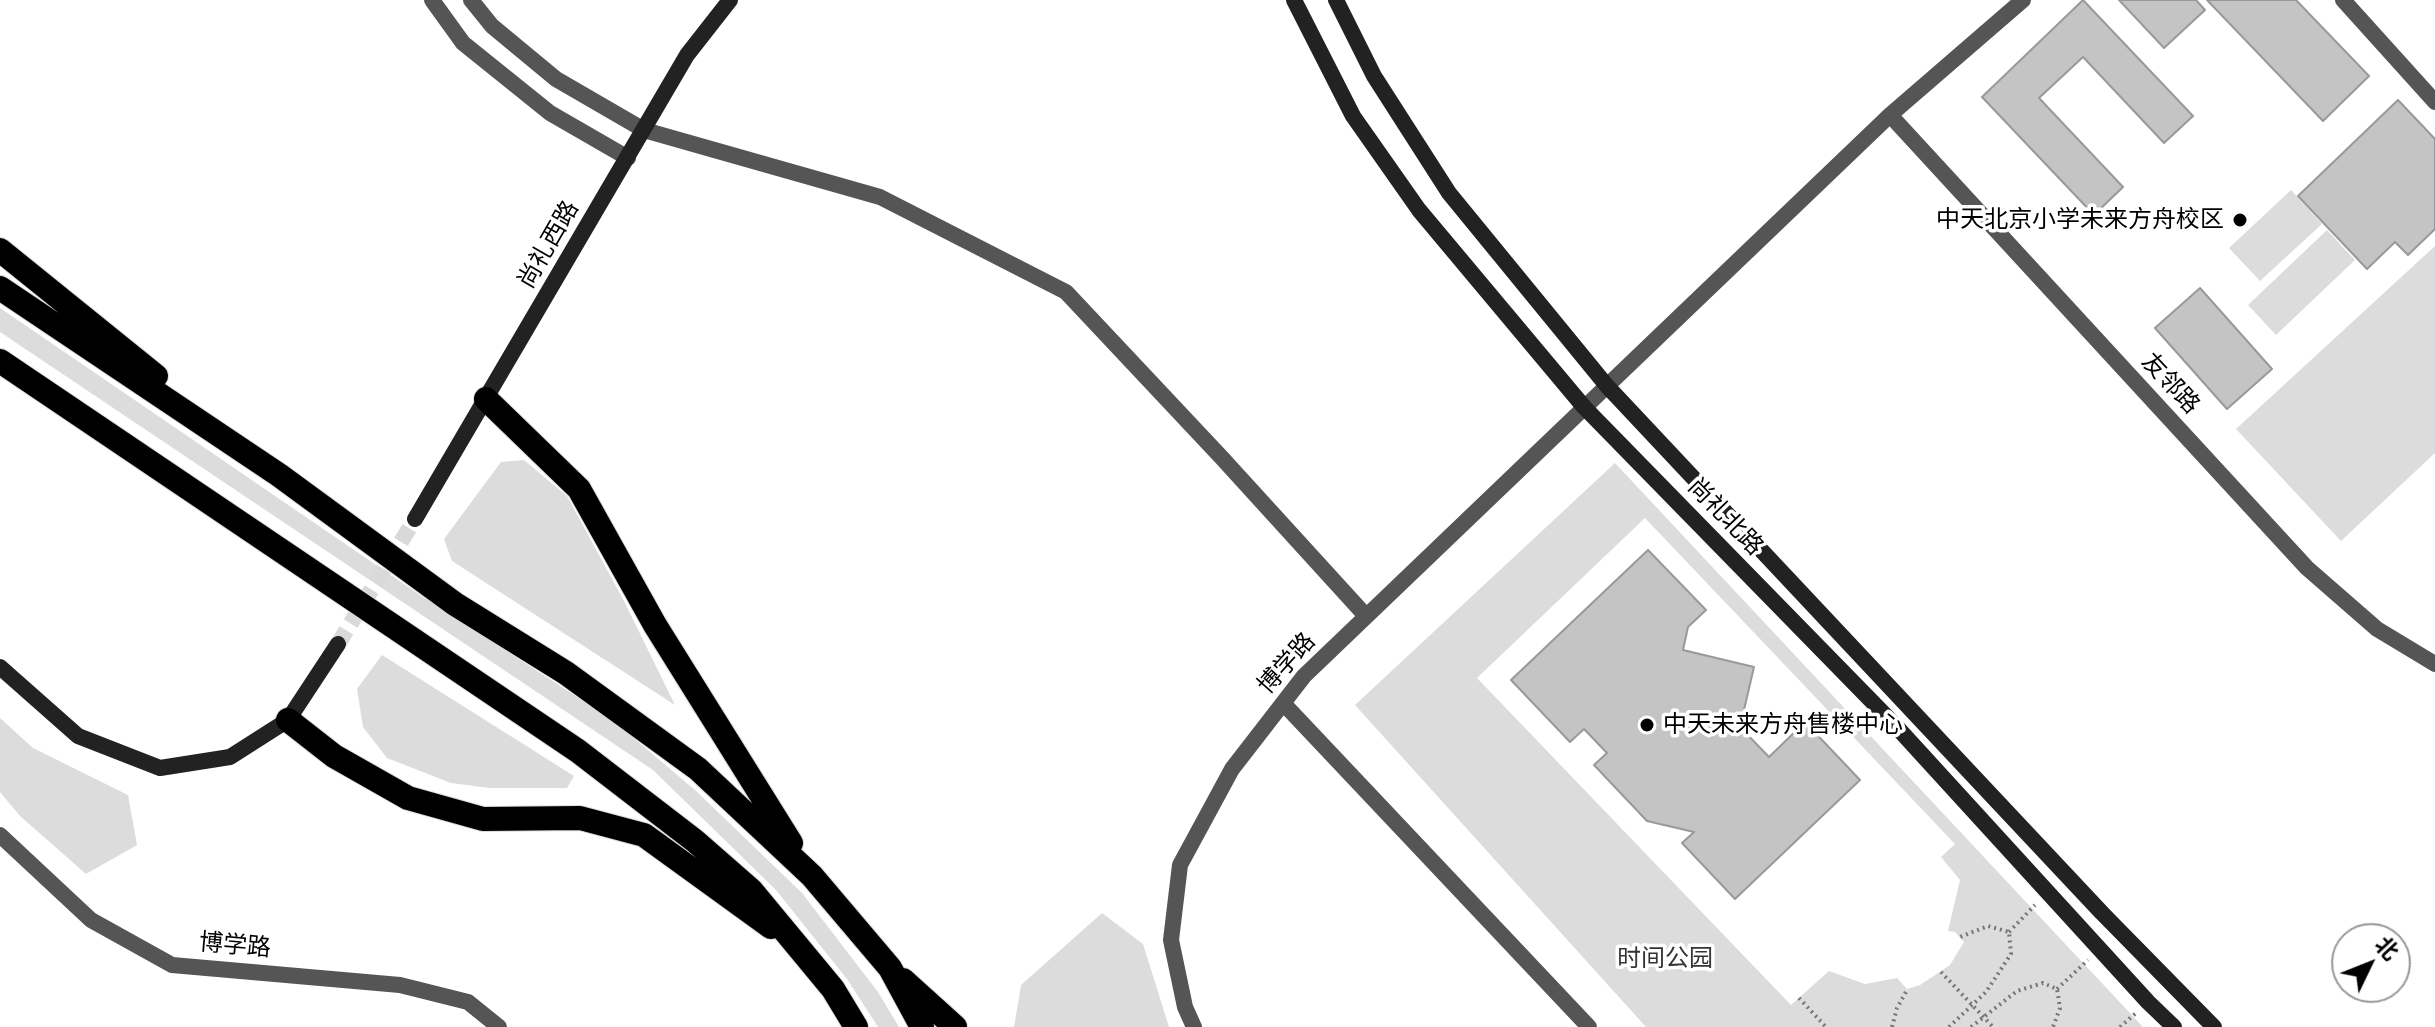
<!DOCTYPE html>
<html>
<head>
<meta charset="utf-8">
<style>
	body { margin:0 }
	#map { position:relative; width:2435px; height:1027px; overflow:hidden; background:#fff; font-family:Manrope,"Noto Sans SC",sans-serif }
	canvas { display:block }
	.north { position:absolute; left:2331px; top:923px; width:80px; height:80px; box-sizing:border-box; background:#fff; border:2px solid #999; border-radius:50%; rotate:47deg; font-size:22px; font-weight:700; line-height:32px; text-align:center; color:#000 }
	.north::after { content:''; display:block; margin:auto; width:28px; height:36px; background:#000; clip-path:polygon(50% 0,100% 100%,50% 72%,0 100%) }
</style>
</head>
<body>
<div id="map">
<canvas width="2435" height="1027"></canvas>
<div class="north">北</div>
</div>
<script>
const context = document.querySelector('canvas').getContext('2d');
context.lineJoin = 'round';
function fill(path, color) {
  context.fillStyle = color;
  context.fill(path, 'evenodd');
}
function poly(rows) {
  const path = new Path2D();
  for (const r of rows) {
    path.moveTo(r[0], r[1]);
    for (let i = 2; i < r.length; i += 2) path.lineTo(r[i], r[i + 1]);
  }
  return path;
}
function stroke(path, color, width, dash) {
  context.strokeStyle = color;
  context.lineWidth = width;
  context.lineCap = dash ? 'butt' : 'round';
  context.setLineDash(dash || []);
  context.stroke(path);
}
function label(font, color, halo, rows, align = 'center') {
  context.font = font + ' Manrope,"Noto Sans SC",sans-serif';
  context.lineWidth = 7;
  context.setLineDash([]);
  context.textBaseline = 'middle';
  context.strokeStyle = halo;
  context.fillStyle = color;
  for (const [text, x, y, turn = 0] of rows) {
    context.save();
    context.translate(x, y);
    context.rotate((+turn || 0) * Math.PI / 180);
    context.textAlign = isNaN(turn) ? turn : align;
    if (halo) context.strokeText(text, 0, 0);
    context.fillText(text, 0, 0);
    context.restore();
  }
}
const green = poly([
	[2291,190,2322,224,2260,281,2229,248],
	[2327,230,2355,260,2276,335,2248,305],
	[2435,246,2435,453,2341,541,2236,429],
	[0,308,420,595,611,719,695,790,802,893,878,992,899,1027,878,1027,847,979,776,890,653,770,0,332],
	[524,460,567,496,624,601,675,705,452,561,444,539,501,462],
	[1615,463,2143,1027,1646,1027,1355,705],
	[1645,518,1955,844,1941,857,1960,880,1948,931,1955,932,1964,942,1950,965,1920,985,1907,989,1897,978,1865,984,1829,971,1791,1005,1477,678],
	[382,655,574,776,567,788,489,788,451,783,387,758,363,727,357,689],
	[0,718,33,748,128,795,137,845,86,874,20,816,0,792],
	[1102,913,1143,944,1169,1027,1014,1027,1021,985]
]);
const building = poly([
	[2083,0,2193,116,2164,143,2083,57,2039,98,2123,187,2094,215,1982,97,2083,0],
	[2119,0,2196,0,2205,10,2164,48,2119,0],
	[2207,0,2296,0,2369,76,2323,121,2207,0],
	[2398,100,2435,139,2435,229,2408,255,2395,242,2367,269,2298,196,2398,100],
	[2200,288,2272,369,2227,409,2155,328,2200,288],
	[1648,550,1706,610,1688,627,1683,650,1754,667,1740,727,1769,757,1805,722,1860,780,1735,899,1682,843,1694,832,1647,821,1594,765,1607,753,1584,729,1570,742,1511,680,1648,550]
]);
const secondaryTunnel = poly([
	[338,644,415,519]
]);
const path = poly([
	[2009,932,2035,905],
	[1941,972,1993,1027],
	[2057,989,2088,960],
	[1799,998,1826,1027],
	[1892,1027,1897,1008,1907,990],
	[1949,1027,1986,992,2011,954,2009,932,1988,926,1960,937],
	[1971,1027,2017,991,2043,983,2057,989,2060,1008,2053,1027],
	[2120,1027,2136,1013]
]);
const street = poly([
	[432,0,463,43,550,113,628,158],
	[471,0,492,26,556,79,644,130,880,197,1066,292,1222,458,1366,616],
	[2343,0,2435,102],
	[1890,115,2307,568,2377,629,2435,664],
	[1283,703,1589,1027],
	[0,835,91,920,172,965,400,985,468,1002,499,1027],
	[1194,1027,1185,1007,1171,940,1180,865,1232,769,1304,676,1890,115,2023,0]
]);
const secondary = poly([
	[1294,0,1353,116,1419,210,1584,407,1894,724,2148,1002,2174,1027],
	[1336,0,1374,76,1449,193,1607,386,2102,913,2214,1027],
	[415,519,687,55,730,0],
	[0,667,78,736,160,768,230,757,288,720,338,644]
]);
const highway = poly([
	[0,250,156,376],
	[0,288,279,475,455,604,566,673,698,769,812,876,890,968,922,1027],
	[0,361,578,751,695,841,751,890,833,989,856,1027],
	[486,399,579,489,655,625,791,843],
	[288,720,334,756,408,798,483,819,580,818,644,835,771,927],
	[903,980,955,1027]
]);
const markers = [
	[2240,220,8,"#000"],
	[1647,725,8,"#000"]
];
const poiNames = [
	["中天北京小学未来方舟校区",2224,220],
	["中天未来方舟售楼中心",1663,725,"left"]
];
const streetNames = [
	["尚礼西路",549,245,-60],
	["友邻路",2170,384,47],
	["尚礼北路",1725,517,46],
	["博学路",1287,664,-48],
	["博学路",235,946,5]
];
const parkNames = [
	["时间公园",1665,959]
];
fill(green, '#dcdcdc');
fill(building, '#c4c4c4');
stroke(building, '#999', 2);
stroke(secondaryTunnel, '#d9d9d9', 16, [16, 8]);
stroke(highway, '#dbdbdb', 26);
stroke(path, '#777', 4, [2, 4]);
stroke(street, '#555', 16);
stroke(secondary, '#222', 16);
stroke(highway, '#000', 24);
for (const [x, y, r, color] of markers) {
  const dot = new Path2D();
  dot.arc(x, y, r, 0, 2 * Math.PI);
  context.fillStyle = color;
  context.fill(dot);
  stroke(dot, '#fff', 3);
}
label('24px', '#000', '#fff', poiNames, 'right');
label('24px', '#000', '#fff', streetNames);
label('24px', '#333', '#fff', parkNames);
</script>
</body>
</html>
